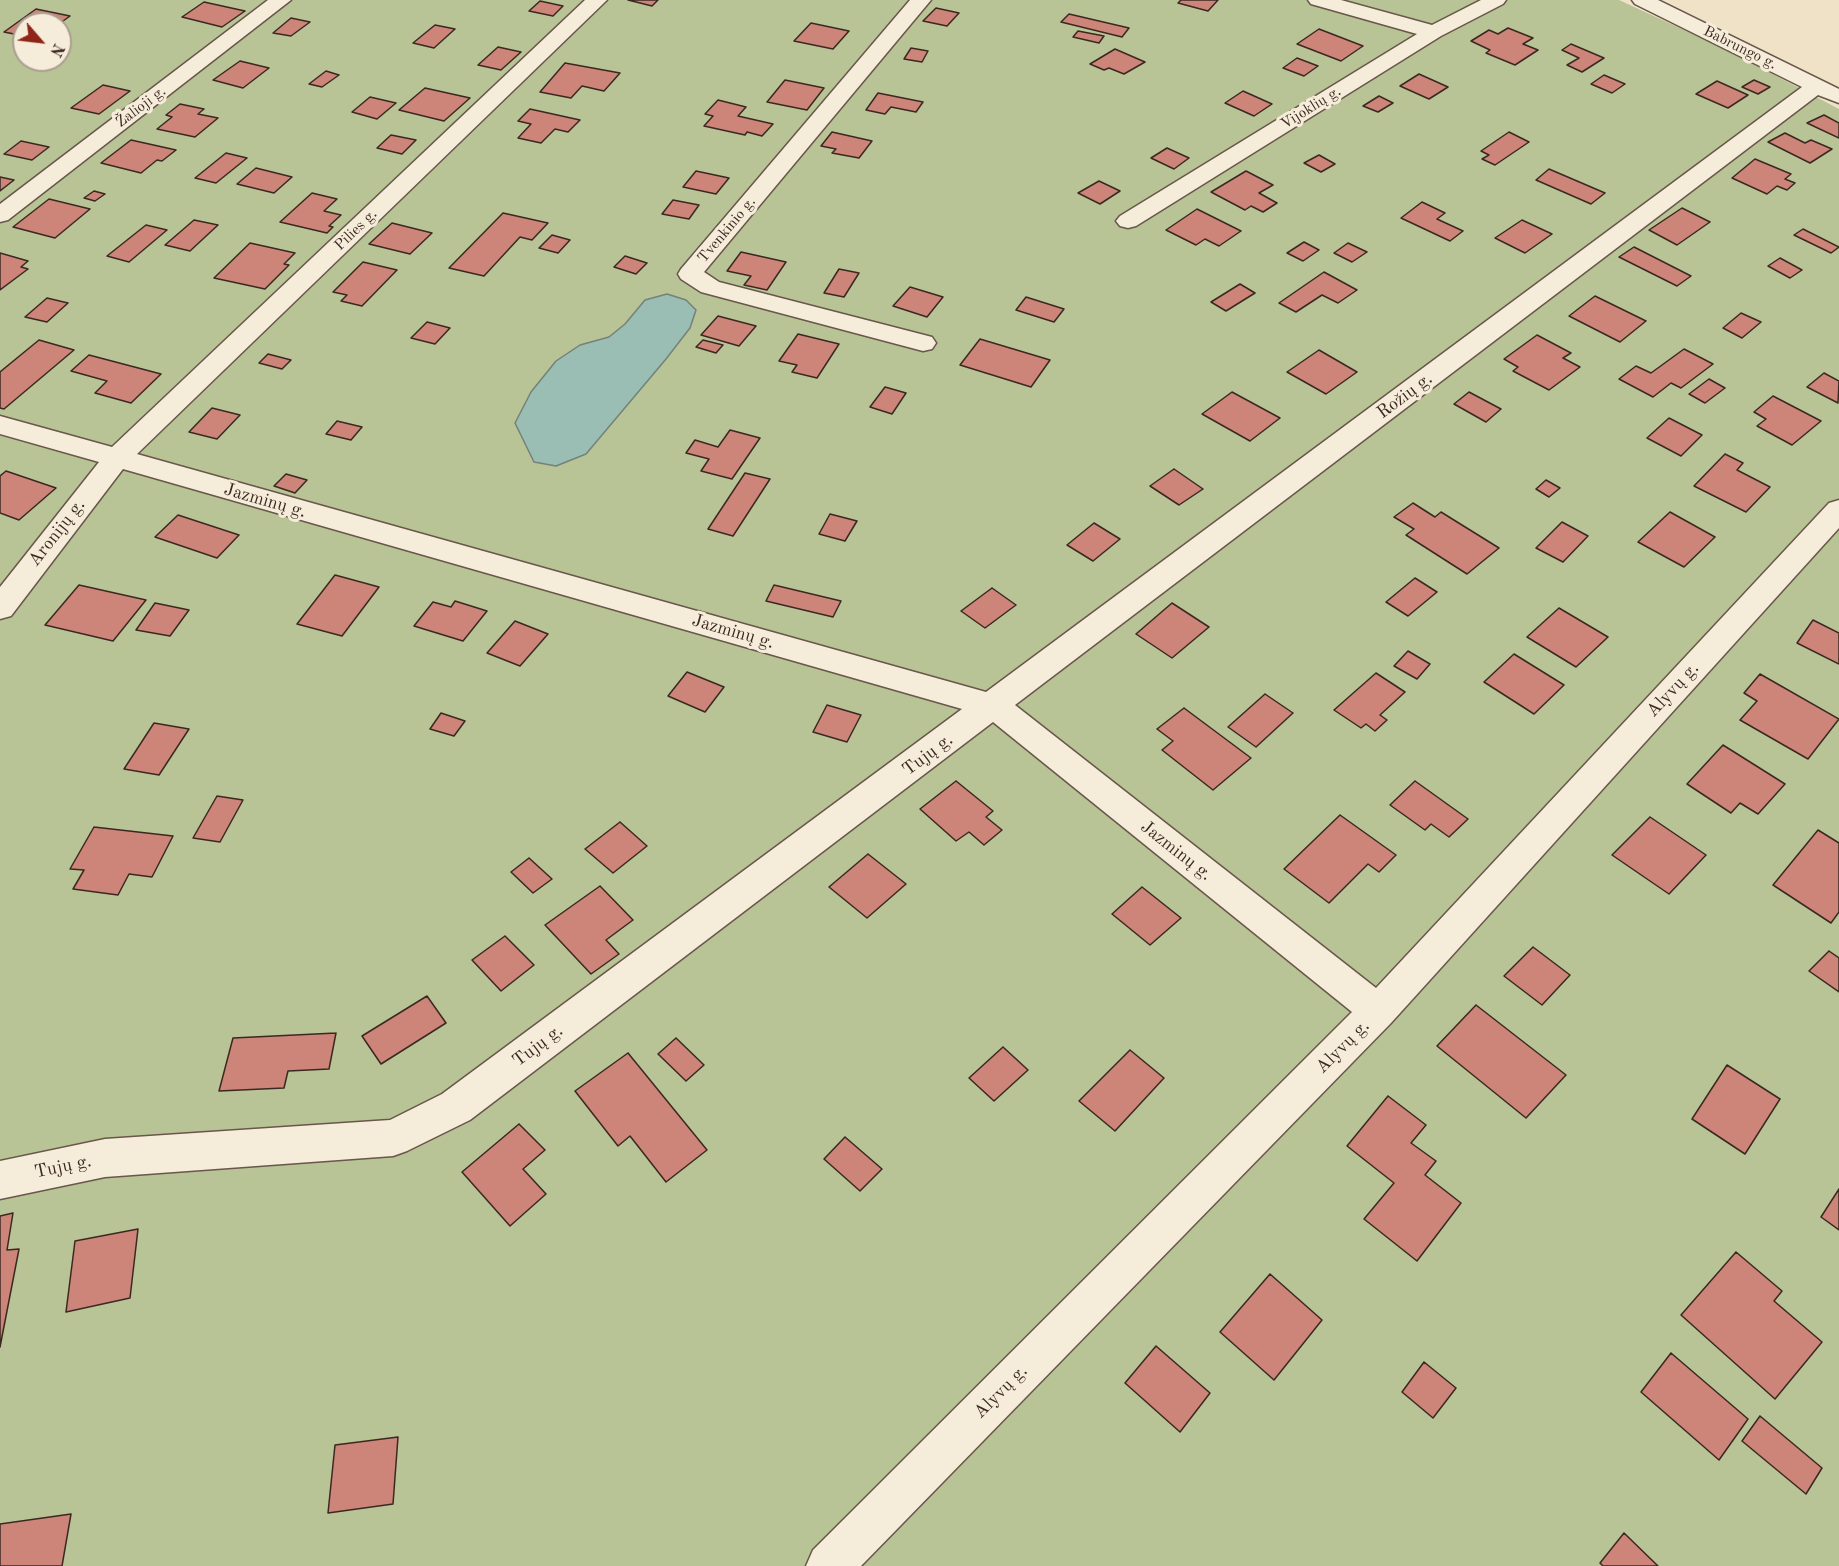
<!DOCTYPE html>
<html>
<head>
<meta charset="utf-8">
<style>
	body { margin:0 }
	#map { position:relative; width:1839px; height:1566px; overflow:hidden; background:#f0e2c6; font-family:"Old Standard TT",serif }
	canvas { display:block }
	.north { position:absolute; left:12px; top:12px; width:60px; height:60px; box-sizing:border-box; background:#f5ecda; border:2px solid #ab9e90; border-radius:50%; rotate:118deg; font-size:16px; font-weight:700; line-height:24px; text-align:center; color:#3b2921 }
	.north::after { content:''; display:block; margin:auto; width:21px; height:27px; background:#8f2418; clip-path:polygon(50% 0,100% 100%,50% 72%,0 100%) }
</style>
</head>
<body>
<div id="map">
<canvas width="1839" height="1566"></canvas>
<div class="north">N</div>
</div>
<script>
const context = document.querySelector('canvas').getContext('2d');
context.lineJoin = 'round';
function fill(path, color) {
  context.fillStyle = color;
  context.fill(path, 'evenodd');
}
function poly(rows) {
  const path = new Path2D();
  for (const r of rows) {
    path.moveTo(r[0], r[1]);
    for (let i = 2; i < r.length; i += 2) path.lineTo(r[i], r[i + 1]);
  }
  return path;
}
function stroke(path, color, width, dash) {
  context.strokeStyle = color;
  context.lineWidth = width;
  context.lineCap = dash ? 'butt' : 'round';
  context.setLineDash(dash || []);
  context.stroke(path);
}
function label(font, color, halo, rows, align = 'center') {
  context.font = font + ' "Old Standard TT",serif';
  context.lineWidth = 6;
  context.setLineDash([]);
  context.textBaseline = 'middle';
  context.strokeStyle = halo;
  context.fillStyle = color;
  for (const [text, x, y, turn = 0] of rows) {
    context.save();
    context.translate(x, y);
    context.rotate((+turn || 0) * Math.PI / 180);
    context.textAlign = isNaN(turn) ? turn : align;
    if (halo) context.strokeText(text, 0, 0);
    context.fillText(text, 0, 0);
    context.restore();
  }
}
const green = poly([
	[0,0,1619,0,1723,48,1839,109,1839,1566,0,1566],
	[24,24,60,24,60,60,24,60]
]);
const water = poly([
	[667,294,686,300,696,310,690,328,666,359,586,454,556,466,534,462,515,423,531,392,556,361,580,345,609,337,625,324,645,300,667,294]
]);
const building = poly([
	[628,0,658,0,652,6,628,0],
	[1181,0,1218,0,1208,11,1178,3,1181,0],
	[540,1,563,6,553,16,529,11,540,1],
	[204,2,245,11,222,27,182,17,204,2],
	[936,8,959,13,947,26,923,21,936,8],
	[36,9,70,16,59,24,24,24,24,36,4,32,36,9],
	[1069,14,1129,28,1122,37,1061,22,1069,14],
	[291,18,310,22,291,36,273,33,291,18],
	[811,23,849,31,833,49,794,41,811,23],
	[435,25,455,29,434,48,413,43,435,25],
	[1508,28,1533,38,1523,44,1538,50,1515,65,1486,53,1490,50,1471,41,1489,30,1498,34,1508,28],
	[1319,29,1363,46,1341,61,1297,44,1319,29],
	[1078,31,1104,36,1099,43,1073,37,1078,31],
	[1571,44,1604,58,1582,72,1567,65,1579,58,1562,50,1571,44],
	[498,47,521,52,501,70,478,65,498,47],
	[911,48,928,51,922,62,904,59,911,48],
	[1115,49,1145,62,1124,74,1109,68,1104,70,1090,64,1115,49],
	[1297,58,1318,66,1304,76,1283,68,1297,58],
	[240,61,269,68,243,88,213,80,240,61],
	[565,63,620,73,604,91,582,86,571,98,540,92,565,63],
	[326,71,339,75,322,87,309,84,326,71],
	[1419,74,1448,87,1429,99,1400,86,1419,74],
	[1604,75,1625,84,1612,93,1591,84,1604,75],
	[785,80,824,88,807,110,767,102,785,80],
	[1754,80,1770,87,1758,94,1742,87,1754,80],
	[1717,81,1748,95,1728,108,1696,94,1717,81],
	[103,85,130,91,99,114,71,108,103,85],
	[425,88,470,98,444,121,399,110,425,88],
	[1243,91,1272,104,1254,116,1225,103,1243,91],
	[878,93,923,102,916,112,891,107,885,114,866,110,878,93],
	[1379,96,1393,103,1378,112,1363,106,1379,96],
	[370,97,396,103,377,119,352,112,370,97],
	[718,100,746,107,738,116,773,124,762,136,747,132,745,135,704,126,713,116,705,114,718,100],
	[180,104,204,109,198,114,218,118,195,137,157,129,172,117,166,115,180,104],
	[530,109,580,120,568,132,555,129,541,143,518,138,531,124,518,121,530,109],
	[1824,115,1839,123,1839,138,1807,123,1824,115],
	[832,132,872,141,859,158,832,153,836,149,821,146,832,132],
	[1509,132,1529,142,1495,165,1482,159,1489,155,1481,151,1509,132],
	[1785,133,1805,143,1811,140,1832,149,1810,163,1768,142,1785,133],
	[391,135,416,140,402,154,377,148,391,135],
	[131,140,176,150,162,161,157,160,141,173,101,163,131,140],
	[21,141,49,147,32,160,4,154,21,141],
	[1167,148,1189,158,1174,169,1151,158,1167,148],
	[226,153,247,158,216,183,195,178,226,153],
	[1319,155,1335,164,1321,172,1304,163,1319,155],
	[1755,159,1791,174,1785,179,1795,183,1787,190,1777,186,1767,194,1732,178,1755,159],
	[256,168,292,177,274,193,237,184,256,168],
	[1549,169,1605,193,1591,204,1536,180,1549,169],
	[696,171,729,178,716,194,683,187,696,171],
	[1246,171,1273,185,1259,193,1277,203,1263,212,1251,206,1245,210,1211,192,1246,171],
	[0,177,14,180,0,191,0,177],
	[1099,181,1120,191,1100,204,1078,193,1099,181],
	[94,191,105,194,95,201,84,198,94,191],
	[312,193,337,199,324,211,341,215,329,226,333,227,327,233,280,222,312,193],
	[49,199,90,209,55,238,13,227,49,199],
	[673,200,699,205,689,219,662,214,673,200],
	[1422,202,1445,213,1437,219,1463,231,1450,241,1401,218,1422,202],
	[1682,208,1710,222,1677,245,1649,230,1682,208],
	[1197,209,1241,231,1219,246,1205,239,1196,245,1166,230,1197,209],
	[503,213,548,223,532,240,520,237,484,276,449,268,503,213],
	[194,220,218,225,190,251,165,245,194,220],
	[1522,220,1552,234,1525,253,1495,238,1522,220],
	[392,223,432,233,410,254,369,244,392,223],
	[146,225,167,230,129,262,107,256,146,225],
	[1803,229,1839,247,1831,253,1794,235,1803,229],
	[552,235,570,240,558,253,539,248,552,235],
	[1304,242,1319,250,1303,261,1287,253,1304,242],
	[250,243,295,253,284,264,289,265,265,289,214,278,250,243],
	[1348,243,1367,252,1352,262,1334,253,1348,243],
	[1634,247,1691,276,1677,286,1619,257,1634,247],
	[741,252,786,262,767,290,744,285,751,276,727,271,741,252],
	[0,253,28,261,21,267,28,269,0,290,0,253],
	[625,256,647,263,636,274,614,267,625,256],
	[1780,258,1802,270,1790,278,1768,266,1780,258],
	[363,262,397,270,362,306,341,301,347,295,333,292,363,262],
	[839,269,859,273,844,297,824,293,839,269],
	[1324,272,1357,290,1338,303,1322,295,1296,312,1279,303,1324,272],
	[1240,284,1255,293,1226,311,1211,302,1240,284],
	[910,287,943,297,927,317,893,306,910,287],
	[1595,296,1646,321,1620,342,1569,316,1595,296],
	[1026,297,1064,309,1054,322,1016,310,1026,297],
	[47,298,68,303,47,322,25,317,47,298],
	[1741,313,1761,322,1742,338,1723,328,1741,313],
	[718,316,756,326,739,346,701,335,718,316],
	[427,322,450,328,435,344,411,338,427,322],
	[798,334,839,344,817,378,792,372,797,365,779,361,798,334],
	[1537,335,1571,353,1563,358,1580,367,1549,390,1513,371,1518,367,1504,359,1537,335],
	[980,339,1050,360,1031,387,960,365,980,339],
	[39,340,74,350,4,409,0,408,0,372,39,340],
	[703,340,723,345,716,353,696,347,703,340],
	[1684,349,1713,364,1681,388,1671,383,1653,397,1619,379,1636,366,1651,373,1684,349],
	[1319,350,1357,372,1326,394,1287,372,1319,350],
	[268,354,291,360,282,369,259,363,268,354],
	[89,355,161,374,131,403,95,393,107,381,71,371,89,355],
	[1824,373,1839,381,1838,403,1807,387,1824,373],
	[1709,379,1725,388,1705,403,1689,394,1709,379],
	[885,387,906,393,892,414,870,407,885,387],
	[1232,392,1280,418,1250,441,1202,414,1232,392],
	[1469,392,1501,409,1486,422,1454,404,1469,392],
	[1773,396,1821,421,1792,445,1757,426,1766,419,1754,412,1773,396],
	[212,408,240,415,217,439,189,432,212,408],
	[1669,418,1702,435,1681,456,1647,438,1669,418],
	[337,421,362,427,351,440,326,434,337,421],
	[730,430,760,438,732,479,701,471,709,459,686,453,695,440,718,447,730,430],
	[1725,454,1743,463,1737,470,1770,487,1746,512,1694,486,1725,454],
	[1174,469,1203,489,1179,505,1150,486,1174,469],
	[6,471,56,488,19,520,0,513,0,476,6,471],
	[745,473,770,479,733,536,708,529,745,473],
	[286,474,307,480,295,493,274,486,286,474],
	[1546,480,1560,488,1549,497,1536,489,1546,480],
	[1413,503,1435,517,1441,512,1499,548,1467,574,1406,535,1414,529,1394,517,1413,503],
	[1670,512,1715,537,1684,567,1638,542,1670,512],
	[830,514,857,521,845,541,819,534,830,514],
	[178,515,239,535,217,558,155,537,178,515],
	[1562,522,1588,536,1563,562,1536,548,1562,522],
	[1094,523,1120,539,1093,561,1067,545,1094,523],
	[335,575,379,587,342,636,297,624,335,575],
	[1415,578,1437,592,1408,616,1386,602,1415,578],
	[79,585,146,600,113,641,45,625,79,585],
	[774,585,841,601,833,617,766,601,774,585],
	[992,588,1016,605,985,628,961,611,992,588],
	[455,601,487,611,463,641,414,626,433,602,451,607,455,601],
	[155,603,189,610,170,636,136,630,155,603],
	[1172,603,1209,627,1172,658,1136,634,1172,603],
	[1559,608,1608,637,1576,667,1527,637,1559,608],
	[1813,620,1839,633,1839,664,1797,643,1813,620],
	[515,621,548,634,520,666,487,653,515,621],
	[1408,651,1430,664,1417,679,1394,666,1408,651],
	[1514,654,1564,685,1534,714,1484,682,1514,654],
	[687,672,724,687,705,712,668,696,687,672],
	[1376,673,1405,692,1380,715,1387,720,1375,731,1366,724,1361,728,1334,710,1376,673],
	[1760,674,1839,719,1808,759,1740,720,1757,701,1744,693,1760,674],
	[1265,694,1293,713,1256,747,1228,727,1265,694],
	[827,705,861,715,847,742,813,732,827,705],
	[1184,708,1251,758,1213,790,1162,750,1173,741,1157,729,1184,708],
	[441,713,465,721,454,736,430,729,441,713],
	[154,723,189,729,159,775,124,769,154,723],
	[1723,745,1785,784,1758,814,1740,803,1731,813,1687,784,1723,745],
	[956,781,993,811,986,817,1002,830,984,845,969,832,956,841,920,809,956,781],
	[1415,781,1468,819,1449,837,1431,824,1425,830,1390,805,1415,781],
	[217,796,243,800,220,842,193,838,217,796],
	[1340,815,1396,855,1379,872,1368,864,1329,903,1284,869,1340,815],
	[1650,817,1706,855,1669,894,1612,855,1650,817],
	[620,822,647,846,613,873,585,849,620,822],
	[94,827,173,836,152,877,129,874,118,895,73,889,84,870,70,869,94,827],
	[1818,830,1839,843,1839,912,1831,923,1773,885,1818,830],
	[868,854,906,884,867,918,829,887,868,854],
	[529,858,552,879,533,893,511,872,529,858],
	[600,886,633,920,606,940,619,954,591,974,545,925,600,886],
	[1142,887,1181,918,1150,945,1112,914,1142,887],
	[505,936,534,965,501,991,472,960,505,936],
	[1533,947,1570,975,1542,1005,1504,976,1533,947],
	[1829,951,1839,958,1839,992,1809,971,1829,951],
	[427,996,446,1023,381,1064,362,1036,427,996],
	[1476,1005,1566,1075,1526,1118,1437,1046,1476,1005],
	[336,1033,329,1069,288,1071,284,1088,219,1091,233,1038,336,1033],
	[676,1038,704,1065,686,1081,658,1054,676,1038],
	[1003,1047,1028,1070,994,1101,969,1078,1003,1047],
	[1130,1050,1164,1078,1115,1131,1079,1101,1130,1050],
	[628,1053,707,1150,666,1182,630,1136,618,1146,575,1091,628,1053],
	[1727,1065,1780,1099,1745,1154,1692,1119,1727,1065],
	[1388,1096,1426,1125,1411,1143,1436,1161,1425,1175,1461,1203,1417,1261,1364,1219,1394,1183,1347,1146,1388,1096],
	[519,1124,545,1150,523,1169,546,1194,510,1226,462,1172,519,1124],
	[845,1137,882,1169,860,1191,824,1159,845,1137],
	[1839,1189,1839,1230,1821,1217,1839,1189],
	[13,1213,7,1250,19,1249,0,1347,0,1216,13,1213],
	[138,1229,130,1298,66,1312,75,1241,138,1229],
	[1736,1252,1782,1291,1774,1301,1822,1342,1775,1399,1681,1315,1736,1252],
	[1270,1274,1322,1320,1274,1380,1220,1332,1270,1274],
	[1156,1346,1210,1393,1180,1432,1125,1383,1156,1346],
	[1671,1353,1748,1419,1719,1460,1641,1392,1671,1353],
	[1424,1362,1456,1388,1433,1418,1402,1392,1424,1362],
	[1760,1416,1822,1468,1806,1494,1742,1441,1760,1416],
	[398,1437,393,1504,328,1513,335,1445,398,1437],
	[71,1514,62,1566,0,1566,0,1524,71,1514],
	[1624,1533,1658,1566,1603,1566,1600,1563,1624,1533]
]);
const minor = poly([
	[268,0,291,0,8,220,0,222,0,204,268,0],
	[585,0,607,0,137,454,986,692,1802,87,1635,4,1632,0,1658,0,1839,89,1839,103,1818,95,1015,705,1376,988,1829,503,1839,500,1839,528,1391,1023,861,1566,806,1566,813,1550,1352,1012,993,722,470,1120,407,1151,393,1156,105,1177,0,1199,0,1161,105,1139,390,1120,442,1094,962,709,123,469,11,616,0,619,0,587,99,462,0,434,0,416,112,447,585,0],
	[910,0,931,0,704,272,719,282,932,337,936,343,932,349,923,351,701,292,681,279,678,274,681,269,910,0],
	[1308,0,1341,0,1432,25,1481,0,1506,0,1503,4,1441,36,1136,226,1128,228,1120,226,1116,221,1120,216,1417,34,1311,4,1308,0]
]);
const farStreetnames = [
	["Babrungo g.",1740,48,26],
	["Žalioji g.",141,107,-37],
	["Vijoklių g.",1311,108,-32],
	["Pilies g.",356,230,-44],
	["Tvenkinio g.",727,230,-50]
];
const streetNames = [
	["Rožių g.",1405,396,-37],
	["Jazminų g.",265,501,16],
	["Aronijų g.",57,533,-52],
	["Jazminų g.",733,632,16],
	["Alyvų g.",1673,690,-47],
	["Tujų g.",928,755,-37],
	["Jazminų g.",1176,851,38],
	["Tujų g.",538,1046,-37],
	["Alyvų g.",1343,1047,-45],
	["Tujų g.",63,1167,-12],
	["Alyvų g.",1001,1392,-45]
];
fill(green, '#b8c396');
fill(water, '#9abeb3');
stroke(water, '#748279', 1.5);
fill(building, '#cd8479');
stroke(building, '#3b2921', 1.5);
stroke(minor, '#68574a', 3);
fill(minor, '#f5ecda');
label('15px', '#3b2921', '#f5ecda', farStreetnames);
label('18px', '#3b2921', '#f5ecda', streetNames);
</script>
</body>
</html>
